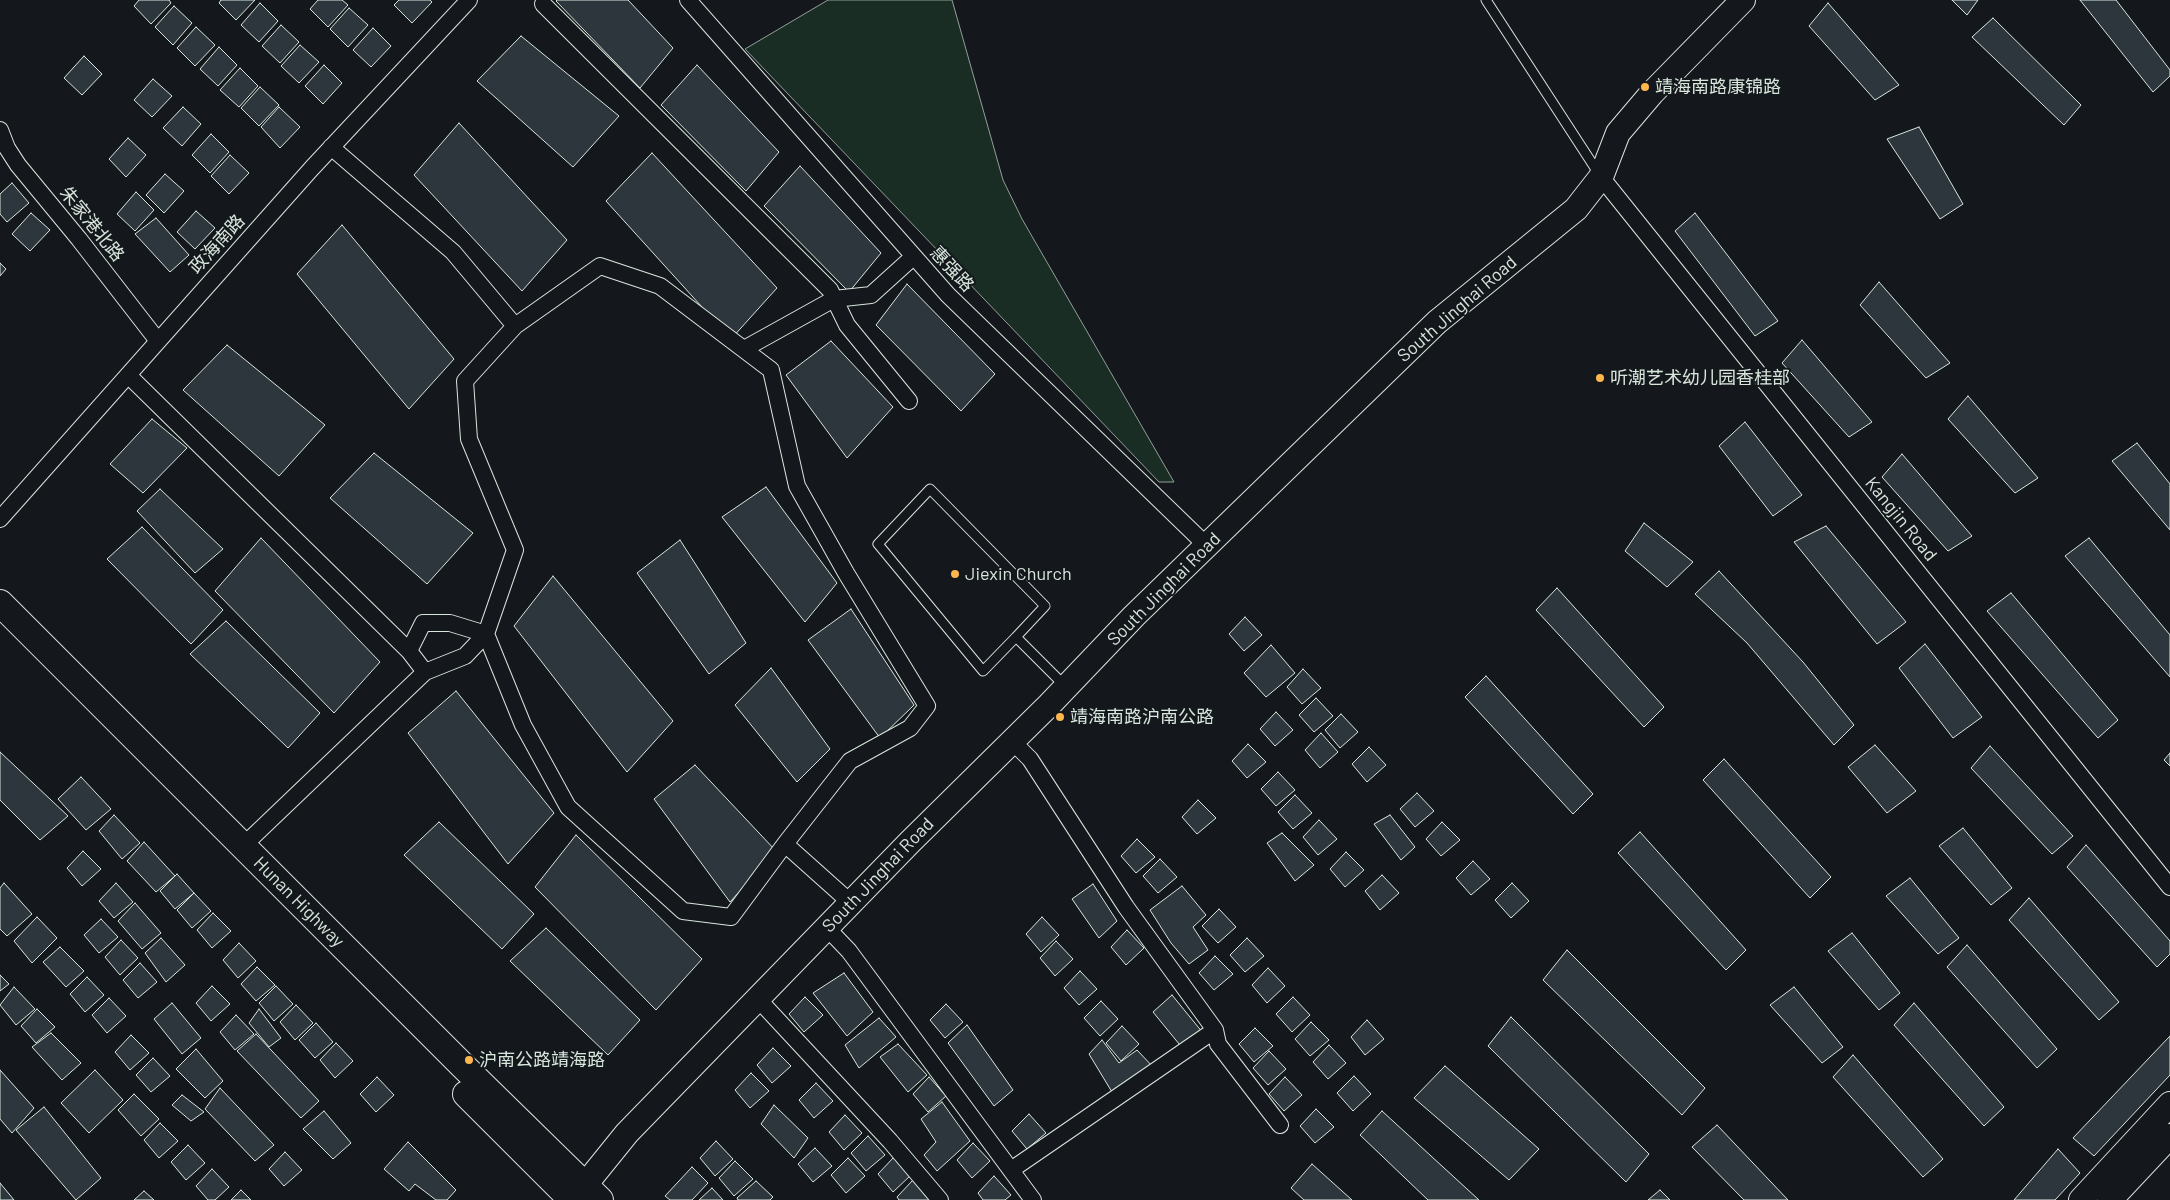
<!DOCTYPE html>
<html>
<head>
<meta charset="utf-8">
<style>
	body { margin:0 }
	canvas { display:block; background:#14181c }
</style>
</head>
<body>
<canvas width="2170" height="1200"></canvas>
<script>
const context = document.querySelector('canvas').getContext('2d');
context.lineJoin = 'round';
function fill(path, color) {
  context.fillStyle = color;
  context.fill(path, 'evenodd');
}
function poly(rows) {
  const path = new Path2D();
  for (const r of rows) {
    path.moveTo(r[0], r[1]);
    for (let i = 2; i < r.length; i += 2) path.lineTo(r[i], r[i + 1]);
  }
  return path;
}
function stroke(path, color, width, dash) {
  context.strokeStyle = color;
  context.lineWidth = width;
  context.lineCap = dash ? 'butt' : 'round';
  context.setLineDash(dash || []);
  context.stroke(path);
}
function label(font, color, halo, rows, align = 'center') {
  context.font = font + ' Barlow,"Noto Sans SC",sans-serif';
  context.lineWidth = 4;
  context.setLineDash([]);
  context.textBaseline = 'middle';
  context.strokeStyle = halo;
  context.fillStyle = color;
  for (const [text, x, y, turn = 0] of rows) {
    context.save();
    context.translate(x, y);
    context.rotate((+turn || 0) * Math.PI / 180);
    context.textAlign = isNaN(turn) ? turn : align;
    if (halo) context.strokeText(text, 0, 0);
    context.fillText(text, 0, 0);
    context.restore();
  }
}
const green = poly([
	[828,0,952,0,1003,180,1022,219,1174,482,1159,482,745,49,828,0]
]);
const building = poly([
	[139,0,169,0,171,3,151,24,134,6,139,0],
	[221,0,255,0,236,20,219,3,221,0],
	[318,0,342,0,348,5,328,27,310,9,318,0],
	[399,0,430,0,432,2,412,23,394,5,399,0],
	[557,0,628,0,673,48,640,88,556,1,557,0],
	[1952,0,1978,0,1967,15,1952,0],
	[2080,0,2116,0,2170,70,2170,76,2153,92,2080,0],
	[260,3,278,21,259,42,241,25,260,3],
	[1828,3,1899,85,1875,100,1809,26,1828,3],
	[174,6,192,23,173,45,155,27,174,6],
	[349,8,368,25,348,47,330,29,349,8],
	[1993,18,2081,105,2064,125,1972,37,1993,18],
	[281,25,299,42,280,63,262,46,281,25],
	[196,27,215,45,195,66,177,48,196,27],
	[373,28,391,46,371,67,353,50,373,28],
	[521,36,619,116,573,167,477,81,521,36],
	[300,45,319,62,299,83,281,66,300,45],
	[219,47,237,65,218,86,200,69,219,47],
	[84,56,102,74,82,95,64,78,84,56],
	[324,65,342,83,323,104,305,86,324,65],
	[697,65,779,152,746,191,661,105,697,65],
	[240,68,258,86,239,107,220,90,240,68],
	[153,79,172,96,152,117,134,100,153,79],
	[260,87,279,105,259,126,241,108,260,87],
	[183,107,201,124,182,146,163,128,183,107],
	[279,107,300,127,280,148,261,127,279,107],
	[459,123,567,240,522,291,414,175,459,123],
	[1919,127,1963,204,1940,219,1887,139,1919,127],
	[211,134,229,152,210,173,192,155,211,134],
	[128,138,146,155,126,177,109,159,128,138],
	[652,153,777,288,731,339,606,201,652,153],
	[230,155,249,173,229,194,211,176,230,155],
	[800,166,881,253,849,292,764,206,800,166],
	[165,174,184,191,164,213,146,195,165,174],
	[12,183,29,203,7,222,0,214,0,194,12,183],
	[136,192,154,210,135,231,117,214,136,192],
	[196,211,215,228,195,249,177,232,196,211],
	[31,213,50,230,30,251,12,234,31,213],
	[1695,213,1778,321,1755,336,1675,231,1695,213],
	[156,218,189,255,170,272,135,234,156,218],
	[342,225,454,359,409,409,297,274,342,225],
	[0,263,6,269,0,276,0,263],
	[1879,282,1950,363,1926,378,1860,305,1879,282],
	[907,284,995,374,961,411,876,325,907,284],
	[1802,340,1872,422,1849,437,1782,363,1802,340],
	[831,341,893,407,847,458,786,375,831,341],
	[227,345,325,425,279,476,183,390,227,345],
	[1968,396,2038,478,2015,493,1948,419,1968,396],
	[152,419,187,448,143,493,110,464,152,419],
	[1745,422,1802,495,1773,516,1719,446,1745,422],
	[2137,443,2170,484,2170,530,2112,461,2137,443],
	[374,453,473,533,427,584,330,498,374,453],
	[1902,454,1972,536,1948,551,1882,477,1902,454],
	[766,487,837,583,805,622,722,517,766,487],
	[160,489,223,549,195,573,137,511,160,489],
	[1644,523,1693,562,1667,587,1625,551,1644,523],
	[1826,526,1906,622,1877,644,1794,542,1826,526],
	[142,527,223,610,191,644,107,559,142,527],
	[261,538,380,662,334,713,215,591,261,538],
	[2089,538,2170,635,2170,677,2065,556,2089,538],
	[680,540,746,643,709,674,637,573,680,540],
	[1719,571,1803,662,1854,725,1834,745,1747,643,1695,594,1719,571],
	[553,576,673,721,627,772,514,626,553,576],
	[1557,588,1664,707,1644,727,1536,610,1557,588],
	[2011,593,2118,720,2098,738,1987,611,2011,593],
	[851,609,914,705,880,738,808,640,851,609],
	[1245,617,1262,635,1244,651,1229,634,1245,617],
	[226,621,320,713,288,748,190,654,226,621],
	[1925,644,1982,717,1953,738,1899,668,1925,644],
	[1271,645,1295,673,1266,697,1244,673,1271,645],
	[771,668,830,749,797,782,735,705,771,668],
	[1303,669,1321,688,1302,704,1287,687,1303,669],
	[1486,676,1593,794,1573,814,1465,697,1486,676],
	[456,691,554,813,508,864,408,733,456,691],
	[1316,698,1333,716,1314,732,1299,715,1316,698],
	[1276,712,1293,730,1275,746,1260,729,1276,712],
	[1341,714,1358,732,1340,748,1325,730,1341,714],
	[1321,733,1338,752,1320,768,1305,750,1321,733],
	[1248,744,1266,762,1247,778,1232,761,1248,744],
	[1875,745,1916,791,1887,813,1848,767,1875,745],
	[1990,746,2073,836,2052,854,1971,768,1990,746],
	[1369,747,1386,765,1367,782,1352,764,1369,747],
	[0,752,68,816,40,840,0,800,0,752],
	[2170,753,2170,766,2164,760,2170,753],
	[1724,759,1831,877,1810,898,1703,780,1724,759],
	[695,765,776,851,730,902,654,799,695,765],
	[1278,772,1295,790,1276,806,1261,789,1278,772],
	[81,777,111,809,86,830,58,799,81,777],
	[1417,793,1434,811,1415,827,1400,809,1417,793],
	[1295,795,1312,813,1293,829,1278,812,1295,795],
	[1198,800,1216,818,1197,834,1182,817,1198,800],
	[114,815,140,843,122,859,99,831,114,815],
	[1390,815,1415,847,1401,860,1374,824,1390,815],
	[1319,820,1337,839,1318,855,1303,837,1319,820],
	[439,822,534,914,502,949,404,855,439,822],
	[1442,822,1460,840,1441,856,1426,839,1442,822],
	[1963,828,2012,888,1991,905,1939,846,1963,828],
	[1640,832,1746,950,1726,970,1618,853,1640,832],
	[1282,833,1314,865,1295,881,1267,843,1282,833],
	[576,835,702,959,656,1010,535,887,576,835],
	[1137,839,1155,857,1136,873,1121,856,1137,839],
	[144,842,175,876,156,892,127,861,144,842],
	[2086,845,2170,941,2170,954,2157,967,2067,867,2086,845],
	[83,851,101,869,82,886,67,868,83,851],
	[1346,852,1364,870,1345,887,1330,869,1346,852],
	[1160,859,1177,877,1158,893,1143,876,1160,859],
	[1473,861,1490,879,1471,895,1456,878,1473,861],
	[177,874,194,893,175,909,160,891,177,874],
	[1382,875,1399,893,1380,910,1365,891,1382,875],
	[1910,878,1959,938,1938,954,1886,896,1910,878],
	[4,883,32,914,7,936,0,929,0,888,4,883],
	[116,883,133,902,114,918,99,901,116,883],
	[1512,883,1529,901,1511,918,1495,900,1512,883],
	[1093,884,1117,921,1099,938,1072,899,1093,884],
	[1182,886,1206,915,1193,927,1208,950,1189,964,1171,943,1150,910,1182,886],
	[194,893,211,911,192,928,177,910,194,893],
	[2029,898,2119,1002,2099,1020,2009,920,2029,898],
	[135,903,161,933,142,949,118,921,135,903],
	[1219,909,1236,927,1218,943,1202,926,1219,909],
	[213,913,231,931,212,948,197,930,213,913],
	[37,917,57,938,32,963,14,941,37,917],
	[1042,917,1059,935,1041,952,1026,934,1042,917],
	[101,919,118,937,99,953,84,935,101,919],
	[546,928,640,1020,608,1055,510,961,546,928],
	[1127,930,1144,948,1126,965,1111,947,1127,930],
	[1852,933,1900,993,1879,1010,1828,951,1852,933],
	[161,938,185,965,166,982,145,953,161,938],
	[1247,938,1264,956,1245,972,1230,955,1247,938],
	[121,940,138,958,120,975,105,957,121,940],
	[1056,941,1073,959,1055,976,1040,958,1056,941],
	[239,943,256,961,238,978,223,960,239,943],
	[1967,945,2057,1049,2037,1068,1947,967,1967,945],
	[60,947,84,971,66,987,43,962,60,947],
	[1567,950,1705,1088,1682,1115,1543,980,1567,950],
	[1215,956,1233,974,1214,990,1199,973,1215,956],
	[140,963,157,982,138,998,123,980,140,963],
	[257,967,275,985,256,1001,241,984,257,967],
	[1268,968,1285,986,1267,1003,1252,985,1268,968],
	[1080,971,1097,989,1079,1005,1064,988,1080,971],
	[844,973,873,1012,847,1036,813,993,844,973],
	[0,975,9,984,0,991,0,975],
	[87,977,104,995,85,1012,70,994,87,977],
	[212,986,230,1004,211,1021,196,1003,212,986],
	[276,986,293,1004,274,1021,259,1003,276,986],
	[14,987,35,1009,16,1025,0,1005,14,987],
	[1794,987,1843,1047,1822,1063,1770,1005,1794,987],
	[1172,995,1203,1033,1184,1050,1153,1012,1172,995],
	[805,997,823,1015,804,1032,789,1014,805,997],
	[1293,997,1310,1015,1292,1032,1276,1014,1293,997],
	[109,998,126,1016,107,1033,92,1015,109,998],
	[1101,1001,1118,1019,1100,1036,1084,1018,1101,1001],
	[172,1003,201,1038,182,1054,154,1019,172,1003],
	[1914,1003,2004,1107,1984,1126,1894,1025,1914,1003],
	[946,1004,963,1022,945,1038,930,1020,946,1004],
	[296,1005,313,1023,295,1040,280,1022,296,1005],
	[37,1009,55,1027,36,1043,21,1026,37,1009],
	[259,1009,281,1038,269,1047,249,1023,259,1009],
	[236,1015,254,1034,235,1050,220,1032,236,1015],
	[1511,1017,1649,1154,1626,1182,1488,1046,1511,1017],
	[879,1018,896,1037,859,1068,845,1045,879,1018],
	[1367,1020,1384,1039,1365,1055,1351,1037,1367,1020],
	[1311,1022,1329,1040,1310,1056,1295,1039,1311,1022],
	[316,1023,333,1042,315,1058,299,1040,316,1023],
	[967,1025,1013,1090,994,1106,948,1043,967,1025],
	[1122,1026,1139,1044,1121,1061,1106,1043,1122,1026],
	[1255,1028,1273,1046,1254,1062,1239,1044,1255,1028],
	[51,1033,81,1063,62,1080,32,1047,51,1033],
	[256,1034,319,1101,301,1118,237,1051,256,1034],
	[131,1035,149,1053,130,1070,115,1052,131,1035],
	[2170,1036,2170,1075,2094,1156,2073,1138,2170,1036],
	[1102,1040,1119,1063,1137,1050,1154,1068,1115,1097,1089,1054,1102,1040],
	[336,1043,353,1061,335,1078,320,1060,336,1043],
	[898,1044,927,1075,908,1092,880,1057,898,1044],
	[1329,1045,1346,1063,1328,1079,1313,1062,1329,1045],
	[773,1048,791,1066,772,1083,757,1065,773,1048],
	[196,1049,223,1081,205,1098,176,1069,196,1049],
	[1269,1051,1286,1069,1268,1085,1253,1068,1269,1051],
	[1853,1055,1943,1159,1923,1177,1833,1077,1853,1055],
	[153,1058,170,1076,151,1092,136,1075,153,1058],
	[1445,1066,1539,1149,1509,1180,1414,1098,1445,1066],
	[0,1070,34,1108,12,1133,0,1119,0,1070],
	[95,1070,123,1100,89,1133,61,1103,95,1070],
	[751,1073,769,1091,750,1108,735,1090,751,1073],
	[1354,1076,1371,1094,1353,1111,1337,1093,1354,1076],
	[377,1077,394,1095,376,1112,360,1094,377,1077],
	[929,1077,946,1096,928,1112,913,1094,929,1077],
	[1285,1077,1302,1095,1284,1111,1269,1094,1285,1077],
	[816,1083,833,1101,814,1118,799,1100,816,1083],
	[220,1088,274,1145,255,1161,205,1109,220,1088],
	[134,1094,159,1119,141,1136,118,1110,134,1094],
	[182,1095,204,1112,191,1121,172,1105,182,1095],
	[942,1102,970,1141,937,1171,924,1155,936,1142,921,1119,942,1102],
	[774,1105,808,1138,794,1158,761,1124,774,1105],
	[44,1107,101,1178,76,1200,16,1130,44,1107],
	[1316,1109,1334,1127,1315,1143,1300,1126,1316,1109],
	[324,1111,351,1143,333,1159,303,1129,324,1111],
	[1382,1111,1479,1200,1428,1200,1360,1135,1382,1111],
	[1029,1114,1046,1133,1027,1149,1012,1131,1029,1114],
	[845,1115,862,1133,844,1150,829,1132,845,1115],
	[160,1123,178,1141,159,1158,144,1140,160,1123],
	[1717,1125,1788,1200,1744,1200,1692,1147,1717,1125],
	[868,1136,885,1155,866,1171,851,1153,868,1136],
	[716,1141,733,1159,715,1176,700,1158,716,1141],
	[408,1142,456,1190,447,1200,436,1200,415,1184,409,1191,384,1169,408,1142],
	[973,1143,990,1161,972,1178,957,1160,973,1143],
	[188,1145,205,1163,186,1180,171,1162,188,1145],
	[815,1148,832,1166,813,1182,798,1164,815,1148],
	[2058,1149,2080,1173,2055,1200,2014,1200,2058,1149],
	[285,1152,302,1170,284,1186,269,1169,285,1152],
	[894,1157,911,1175,893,1192,878,1174,894,1157],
	[848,1158,865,1176,846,1193,831,1175,848,1158],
	[735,1161,753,1179,734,1196,719,1178,735,1161],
	[1312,1164,1352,1200,1304,1200,1291,1188,1312,1164],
	[692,1167,708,1183,692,1200,670,1200,665,1196,692,1167],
	[212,1169,229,1187,215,1200,208,1200,196,1186,212,1169],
	[994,1176,1011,1195,1005,1200,983,1200,978,1193,994,1176],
	[913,1180,930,1198,929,1200,899,1200,897,1197,913,1180],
	[756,1181,773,1197,770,1200,738,1200,737,1198,756,1181],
	[0,1183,14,1200,0,1200,0,1183],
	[712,1188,723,1200,699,1200,712,1188],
	[241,1190,251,1200,231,1200,241,1190],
	[1660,1190,1670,1200,1648,1200,1660,1190],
	[144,1191,154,1200,134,1200,144,1191]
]);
const lane = poly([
	[1486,0,1599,174],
	[1016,637,983,671,878,544,930,489,1045,606,1016,637,1066,687]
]);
const street = poly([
	[688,0,948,295,1206,545],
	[543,4,830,290,847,325,909,401],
	[0,130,7,148,18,165,79,239,158,341],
	[331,147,453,252,515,326],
	[1601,177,2170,887],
	[744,349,834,299,871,295,913,257],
	[128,375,409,651],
	[0,519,312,168,469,0],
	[1012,741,1030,759,1126,907,1215,1030,1218,1044,1280,1125],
	[785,844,731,917,683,911,568,807,523,725,486,634,515,550,469,439,465,381,515,326,600,266,660,286,771,370,797,486,846,573,927,706,910,728,850,761,785,844,851,903],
	[243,846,425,672,465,656,486,634,450,623,423,623,409,651,425,672],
	[827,928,849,951,1033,1200],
	[758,999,890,1141,940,1200],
	[1011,1170,1215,1030]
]);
const secondary = poly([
	[577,1200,585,1185,627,1133,910,842,1049,705,1134,616,1437,322,1576,209,1601,177,1618,133,1652,93,1743,0],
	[2081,1200,2170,1104],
	[2110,1200,2170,1136]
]);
const primary = poly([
	[0,603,463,1066,600,1200],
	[466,1094,572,1200]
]);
const markers = [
	[1645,87,5,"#ffb74d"],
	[1600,378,5,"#ffb74d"],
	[955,574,5,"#ffb74d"],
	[1060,717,5,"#ffb74d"],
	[469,1060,5,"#ffb74d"]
];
const poiNames = [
	["靖海南路康锦路",1655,87],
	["听潮艺术幼儿园香桂部",1610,378],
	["Jiexin Church",965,574],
	["靖海南路沪南公路",1070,717],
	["沪南公路靖海路",479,1060]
];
const streetNames = [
	["朱家港北路",92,224,51],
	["政海南路",217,244,-48],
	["惠强路",952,269,47],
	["South Jinghai Road",1457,309,-41],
	["Kangjin Road",1901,519,51],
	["South Jinghai Road",1164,589,-45],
	["South Jinghai Road",878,875,-46],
	["Hunan Highway",299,902,45]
];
fill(green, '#1a2d24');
stroke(green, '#939e99', 1);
fill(building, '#2c363c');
stroke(building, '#d8e6dc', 1);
stroke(lane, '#d8e6dc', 11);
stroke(street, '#d8e6dc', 18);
stroke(secondary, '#d8e6dc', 26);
stroke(primary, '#d8e6dc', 28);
stroke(lane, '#14181c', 9);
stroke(street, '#14181c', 16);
stroke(secondary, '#14181c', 24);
stroke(primary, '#14181c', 26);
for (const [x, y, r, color] of markers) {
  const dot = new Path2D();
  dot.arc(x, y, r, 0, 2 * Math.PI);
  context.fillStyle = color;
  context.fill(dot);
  stroke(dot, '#14181c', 2);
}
label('18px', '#d8e6dc', '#14181c', poiNames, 'left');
label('18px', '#d8e6dc', '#14181c', streetNames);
</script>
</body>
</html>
